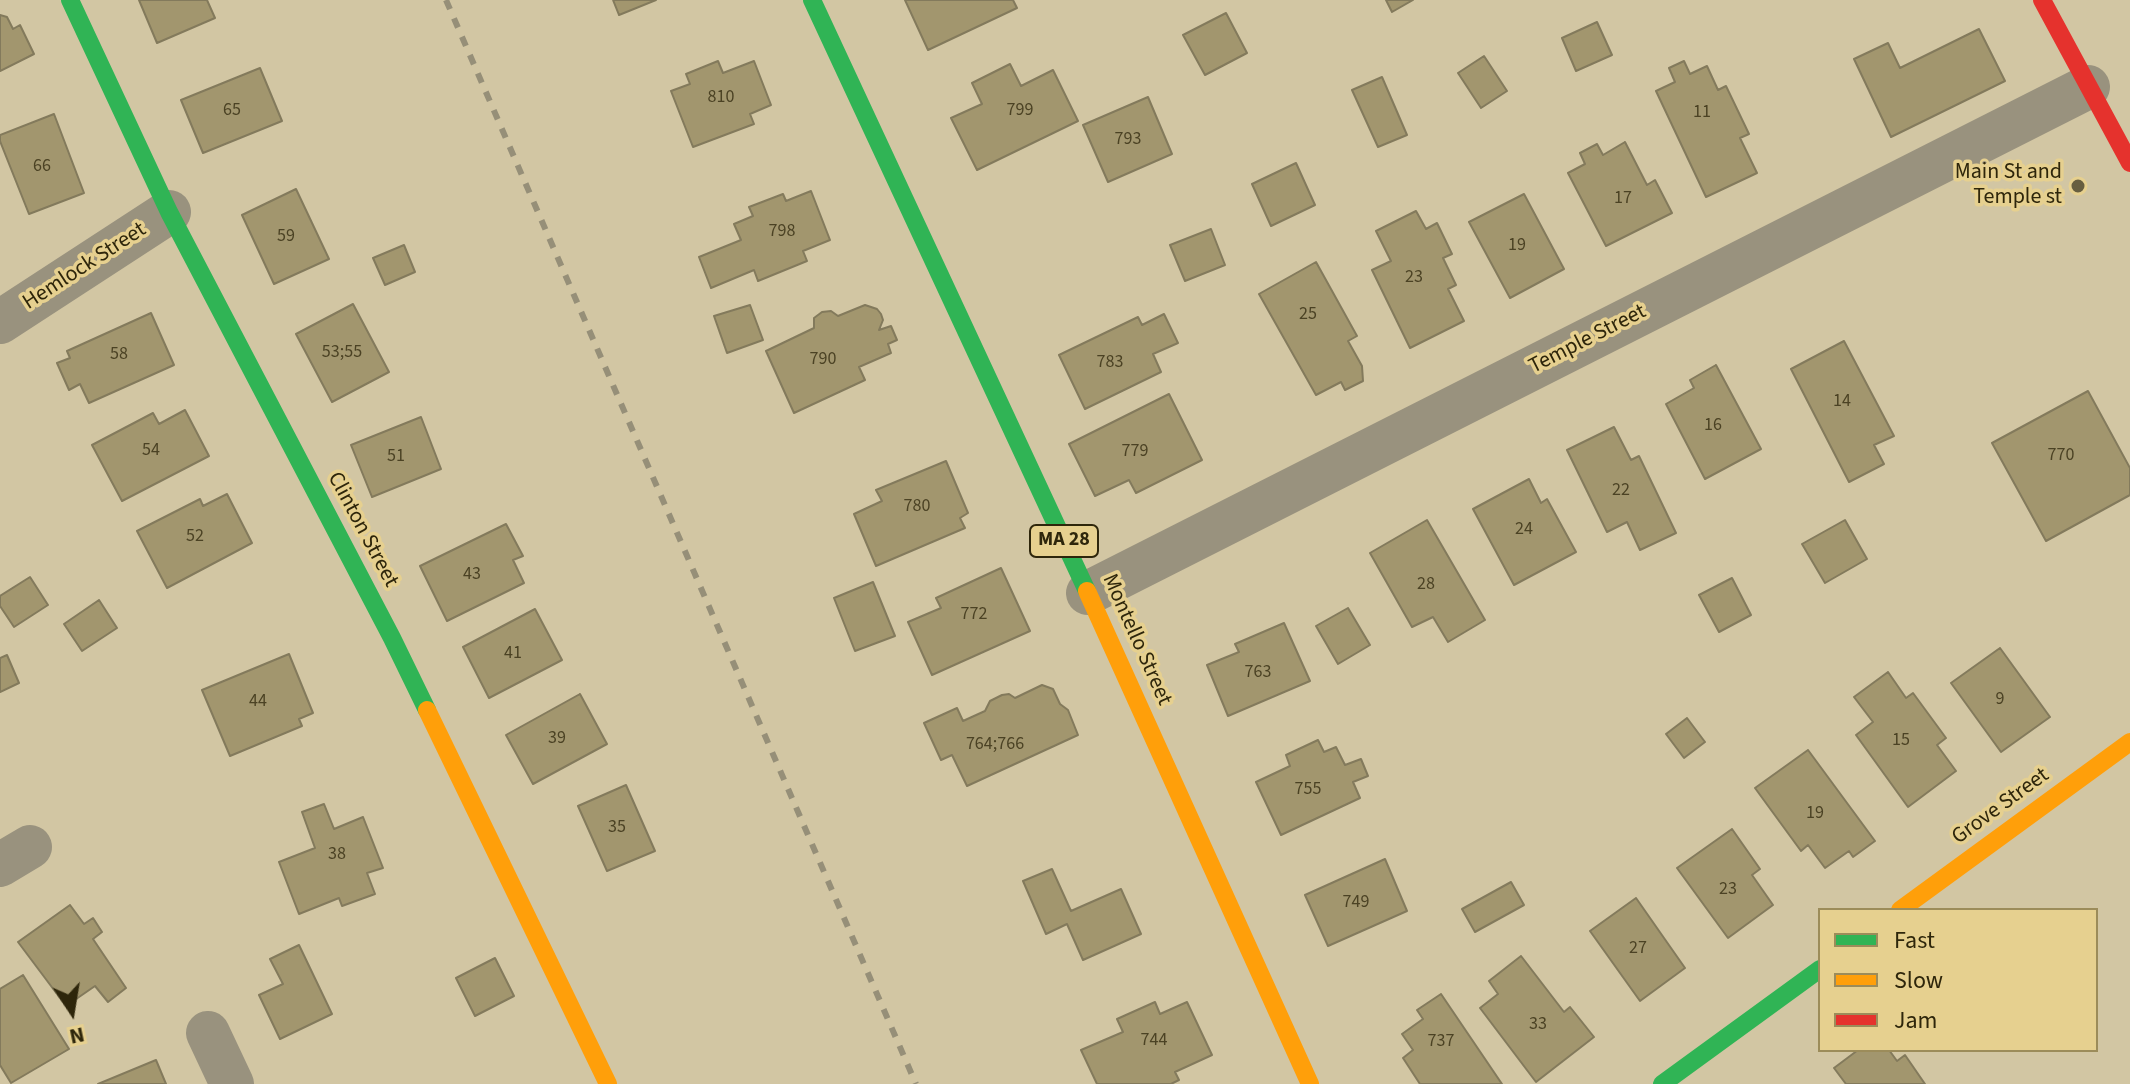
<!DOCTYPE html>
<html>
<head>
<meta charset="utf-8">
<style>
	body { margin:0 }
	#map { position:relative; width:2130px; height:1084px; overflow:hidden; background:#d2c6a3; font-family:"Source Sans 3",sans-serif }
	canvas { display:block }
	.legend { position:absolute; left:1818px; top:908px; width:280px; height:144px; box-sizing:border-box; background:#e6d08f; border:2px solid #9c8c5a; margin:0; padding:10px 14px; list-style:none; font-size:24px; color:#2e260b }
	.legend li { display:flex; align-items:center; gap:16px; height:40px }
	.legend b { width:40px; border:2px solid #9c8c5a }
	.north { position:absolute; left:32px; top:972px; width:80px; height:80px; -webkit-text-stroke:6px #e6d08f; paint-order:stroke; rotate:168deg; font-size:22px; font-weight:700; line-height:32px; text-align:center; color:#2e260b }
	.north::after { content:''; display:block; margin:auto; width:28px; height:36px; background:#2e260b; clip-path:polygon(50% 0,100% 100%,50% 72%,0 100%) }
</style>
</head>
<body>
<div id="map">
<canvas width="2130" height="1084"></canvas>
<ul class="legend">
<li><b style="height:10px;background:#30b455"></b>Fast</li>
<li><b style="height:10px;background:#ff9f0a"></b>Slow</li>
<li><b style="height:10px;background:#e5322d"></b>Jam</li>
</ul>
<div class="north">N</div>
</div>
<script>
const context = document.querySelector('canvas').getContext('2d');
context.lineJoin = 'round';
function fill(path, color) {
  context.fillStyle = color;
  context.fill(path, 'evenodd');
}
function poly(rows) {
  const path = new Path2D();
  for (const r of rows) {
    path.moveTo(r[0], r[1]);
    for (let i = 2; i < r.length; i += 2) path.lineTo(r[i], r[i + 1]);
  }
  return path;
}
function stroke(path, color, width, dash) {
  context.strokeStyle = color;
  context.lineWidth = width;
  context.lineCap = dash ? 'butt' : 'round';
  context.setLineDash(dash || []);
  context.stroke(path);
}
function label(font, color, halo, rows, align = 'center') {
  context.font = font + ' "Source Sans 3",sans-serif';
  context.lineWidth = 7;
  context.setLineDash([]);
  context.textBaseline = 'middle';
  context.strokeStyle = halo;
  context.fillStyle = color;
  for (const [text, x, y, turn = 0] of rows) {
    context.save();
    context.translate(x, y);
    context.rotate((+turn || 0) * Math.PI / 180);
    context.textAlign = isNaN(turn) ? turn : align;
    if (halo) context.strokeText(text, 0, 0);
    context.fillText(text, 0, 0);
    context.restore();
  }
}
const building = poly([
	[139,0,207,0,215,18,157,43,139,0],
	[613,0,656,0,619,15,613,0],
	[905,0,1013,0,1017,8,928,50,905,0],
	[1386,0,1413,0,1392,12,1386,0],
	[1226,13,1247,53,1205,75,1183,35,1226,13],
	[0,15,7,17,13,29,20,25,34,54,0,71,0,15],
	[1597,22,1612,55,1576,71,1562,38,1597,22],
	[1979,29,2005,81,1891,137,1854,59,1888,43,1900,68,1979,29],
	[1484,56,1507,91,1481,108,1458,73,1484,56],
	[718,61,723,73,754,61,771,105,750,114,754,124,693,147,671,91,690,84,686,74,718,61],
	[1684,61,1690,74,1707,66,1718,90,1726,86,1749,134,1740,138,1757,173,1706,197,1656,91,1675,82,1669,68,1684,61],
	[1010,64,1021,86,1053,70,1078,121,977,170,951,118,982,104,972,83,1010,64],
	[260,68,282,121,203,153,181,100,260,68],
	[1382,77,1407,135,1378,147,1352,90,1382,77],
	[1148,97,1172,154,1108,182,1083,125,1148,97],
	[54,114,84,193,29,214,0,141,0,135,54,114],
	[1625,142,1647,185,1655,180,1672,213,1606,246,1568,173,1585,164,1580,153,1597,144,1603,155,1625,142],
	[1296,163,1315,205,1271,226,1252,184,1296,163],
	[296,189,329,259,274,284,242,215,296,189],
	[811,191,830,240,803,251,807,261,758,281,754,270,711,288,699,257,741,240,734,224,753,216,749,207,783,194,786,201,811,191],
	[1524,194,1564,269,1510,298,1469,222,1524,194],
	[1416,211,1426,229,1437,223,1452,254,1443,258,1456,285,1448,289,1464,321,1410,348,1372,270,1391,261,1376,231,1416,211],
	[1211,229,1225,265,1185,281,1170,245,1211,229],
	[404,245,415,272,385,285,373,258,404,245],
	[1316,262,1357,336,1348,341,1362,366,1363,381,1345,390,1341,382,1316,395,1259,294,1316,262],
	[353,304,389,372,332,402,296,334,353,304],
	[750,305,763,340,727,353,714,316,750,305],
	[865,305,877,309,881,314,883,320,879,330,891,326,897,340,888,344,891,353,859,367,865,380,794,413,766,351,814,328,814,318,822,312,831,311,838,316,865,305],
	[151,313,174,365,89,403,80,384,69,390,57,363,70,358,67,351,151,313],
	[1164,314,1178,343,1153,354,1161,372,1085,409,1059,355,1138,317,1142,325,1164,314],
	[1844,341,1894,436,1874,445,1884,464,1849,482,1791,369,1844,341],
	[1716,365,1761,449,1705,479,1666,404,1694,388,1690,380,1716,365],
	[2088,391,2130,468,2130,495,2046,541,1992,443,2088,391],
	[1169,394,1202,460,1136,493,1129,480,1095,496,1069,444,1169,394],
	[185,410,209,456,122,501,92,445,153,413,159,424,185,410],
	[421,417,441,469,372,497,351,445,421,417],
	[1614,427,1631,460,1639,456,1676,533,1640,550,1627,522,1607,532,1567,450,1614,427],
	[946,461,968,513,960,518,965,528,876,566,854,514,882,501,876,490,946,461],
	[1529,479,1541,503,1547,499,1576,552,1514,585,1473,509,1529,479],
	[227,494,252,543,167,588,137,531,200,499,203,506,227,494],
	[1427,520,1485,620,1448,642,1433,617,1412,627,1370,553,1427,520],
	[1845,520,1867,559,1825,583,1802,544,1845,520],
	[506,524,523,556,513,560,524,583,447,621,420,566,506,524],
	[1001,568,1030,631,932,675,908,622,941,608,936,598,1001,568],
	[30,577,48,605,14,627,0,606,0,596,30,577],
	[1732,578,1751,615,1719,632,1699,595,1732,578],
	[873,582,895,636,855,651,834,598,873,582],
	[99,600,117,628,82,651,64,624,99,600],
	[1348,608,1370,645,1338,664,1316,626,1348,608],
	[535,609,562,660,489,698,463,647,535,609],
	[1284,623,1310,681,1228,716,1207,665,1239,652,1235,644,1284,623],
	[2000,648,2050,717,2001,752,1951,683,2000,648],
	[289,654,313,713,299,719,302,726,230,756,202,690,289,654],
	[7,655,19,683,0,692,0,658,7,655],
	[1888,672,1906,698,1913,693,1946,738,1937,745,1956,771,1908,807,1856,735,1873,722,1854,697,1888,672],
	[1042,685,1053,689,1060,704,1068,710,1078,735,967,786,952,755,941,760,924,723,957,708,963,721,985,711,990,701,1002,695,1009,694,1015,698,1042,685],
	[580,694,607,744,533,784,506,735,580,694],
	[1687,718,1705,742,1684,758,1666,734,1687,718],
	[1318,740,1324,752,1336,747,1345,765,1361,759,1368,776,1353,782,1360,798,1281,835,1256,782,1290,766,1286,755,1318,740],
	[1808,750,1875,841,1853,857,1849,851,1825,868,1808,845,1801,851,1755,788,1808,750],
	[626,785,655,851,607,871,578,806,626,785],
	[324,804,334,829,363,817,383,868,367,873,375,894,342,906,339,898,299,914,279,862,315,848,302,812,324,804],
	[1732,829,1760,869,1752,875,1773,905,1728,938,1677,868,1732,829],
	[1385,859,1407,911,1328,946,1305,895,1385,859],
	[1052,869,1071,911,1121,889,1141,934,1083,960,1067,924,1046,934,1023,881,1052,869],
	[1511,882,1524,905,1475,932,1462,909,1511,882],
	[1636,898,1685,968,1640,1001,1590,931,1636,898],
	[70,905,84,924,93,918,102,932,93,939,126,988,108,1002,95,986,66,1006,18,942,70,905],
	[299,945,332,1014,280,1039,259,995,283,984,270,959,299,945],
	[1521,956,1564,1012,1570,1007,1594,1037,1536,1082,1480,1008,1498,994,1489,981,1521,956],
	[495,958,514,996,475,1016,456,978,495,958],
	[23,975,69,1049,11,1083,0,1065,0,989,23,975],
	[1441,994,1502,1084,1420,1084,1403,1058,1413,1050,1402,1034,1423,1019,1417,1010,1441,994],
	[1155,1002,1160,1014,1187,1002,1212,1055,1175,1072,1179,1080,1171,1084,1097,1084,1081,1050,1123,1032,1117,1019,1155,1002],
	[1858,1050,1889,1050,1897,1061,1905,1055,1925,1084,1846,1084,1834,1068,1858,1050],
	[156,1060,166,1084,98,1084,156,1060]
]);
const street = poly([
	[0,322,169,212],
	[1088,593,2088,87],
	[0,865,30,847],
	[208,1033,232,1084]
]);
const fast = poly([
	[70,0,169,212,392,638,427,710],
	[812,0,1087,591],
	[1662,1084,1820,969]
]);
const slow = poly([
	[1087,591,1310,1084],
	[427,710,608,1084],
	[1900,910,2130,742]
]);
const jam = poly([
	[2042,0,2130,163]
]);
const rail = poly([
	[446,0,916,1084]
]);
const markers = [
	[2078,186,8,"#675e40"]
];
const numberNames = [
	["810",721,98],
	["65",232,111],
	["799",1020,111],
	["11",1702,113],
	["793",1128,140],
	["66",42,167],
	["17",1623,199],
	["798",782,232],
	["59",286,237],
	["19",1517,246],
	["23",1414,278],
	["25",1308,315],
	["53;55",342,353],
	["58",119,355],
	["790",823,360],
	["783",1110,363],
	["14",1842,402],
	["16",1713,426],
	["54",151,451],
	["779",1135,452],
	["770",2061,456],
	["51",396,457],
	["22",1621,491],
	["780",917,507],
	["24",1524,530],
	["52",195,537],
	["43",472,575],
	["28",1426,585],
	["772",974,615],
	["41",513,654],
	["763",1258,673],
	["9",2000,700],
	["44",258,702],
	["39",557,739],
	["15",1901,741],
	["764;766",995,745],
	["755",1308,790],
	["19",1815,814],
	["35",617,828],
	["38",337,855],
	["23",1728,890],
	["749",1356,903],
	["27",1638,949],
	["33",1538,1025],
	["744",1154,1041],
	["737",1441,1042]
];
const shields = [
	[1064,541,68]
];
const shieldNames = [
	["MA 28",1064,541]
];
const poiNames = [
	["Main St and",2062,173],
	["Temple st",2062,198]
];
const streetNames = [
	["Hemlock Street",85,267,-33],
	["Temple Street",1588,340,-27],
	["Clinton Street",362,530,62],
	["Montello Street",1136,640,66],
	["Grove Street",2001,807,-36]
];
fill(building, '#a2966e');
stroke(building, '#837a5c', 2);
stroke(street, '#99927e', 44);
stroke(fast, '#30b455', 18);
stroke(slow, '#ff9f0a', 18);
stroke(jam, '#e5322d', 18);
stroke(rail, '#968f78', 6, [10, 10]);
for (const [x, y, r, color] of markers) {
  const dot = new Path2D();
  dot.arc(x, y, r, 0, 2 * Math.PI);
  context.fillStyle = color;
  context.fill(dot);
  stroke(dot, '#e6d08f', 3);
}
label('18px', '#4b4224', null, numberNames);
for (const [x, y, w] of shields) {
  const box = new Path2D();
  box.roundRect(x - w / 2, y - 16, w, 32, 6);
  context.fillStyle = '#e6d08f';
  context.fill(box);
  stroke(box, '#2e260b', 2);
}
label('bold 20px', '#2e260b', null, shieldNames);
label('22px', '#2e260b', '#e6d08f', poiNames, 'right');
label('22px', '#2e260b', '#e6d08f', streetNames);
</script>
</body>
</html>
